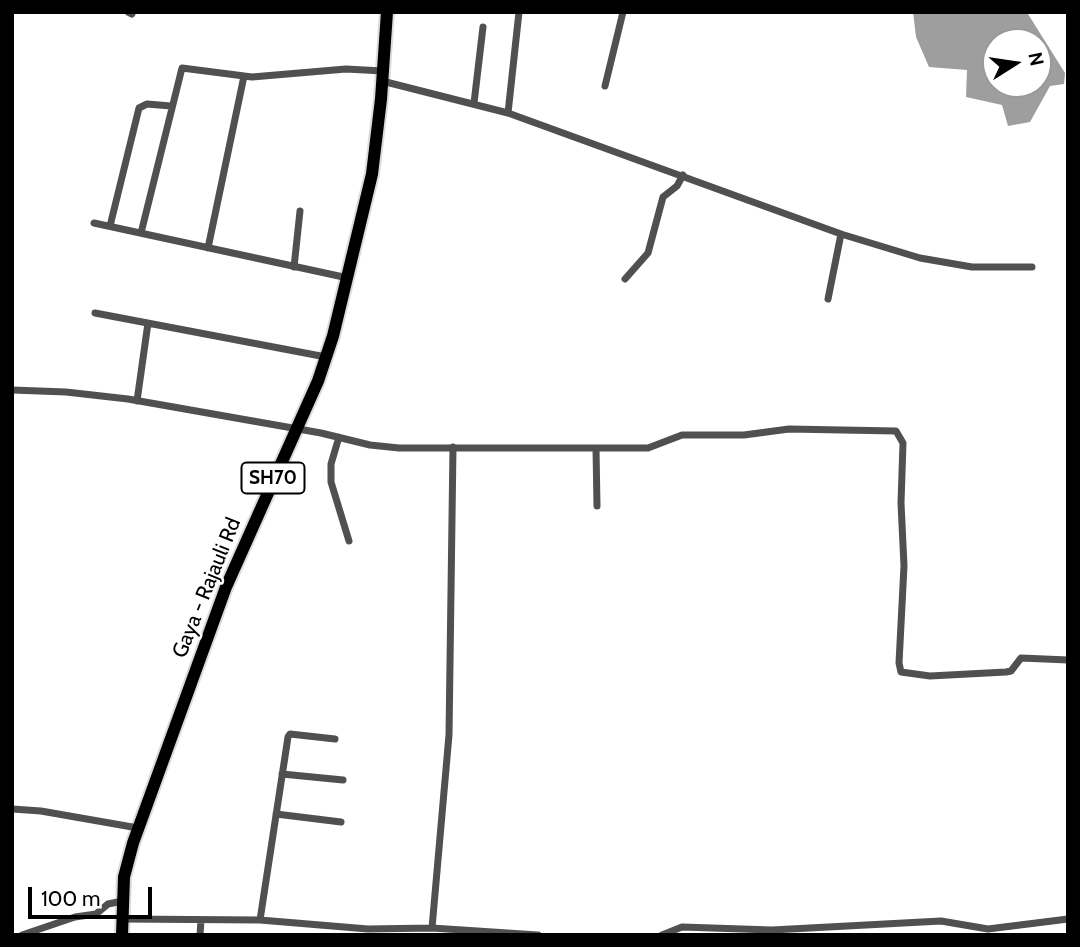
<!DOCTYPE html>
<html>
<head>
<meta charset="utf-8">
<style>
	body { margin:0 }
	#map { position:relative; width:1080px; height:947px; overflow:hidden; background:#fff; font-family:Cabin,sans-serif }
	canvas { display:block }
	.frame { position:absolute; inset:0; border:14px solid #000; pointer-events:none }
	.north { position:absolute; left:982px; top:28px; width:70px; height:70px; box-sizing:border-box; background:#fff; border:2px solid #999; border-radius:50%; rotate:78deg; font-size:19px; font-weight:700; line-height:28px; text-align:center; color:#000 }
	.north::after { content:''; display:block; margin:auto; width:24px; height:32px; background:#000; clip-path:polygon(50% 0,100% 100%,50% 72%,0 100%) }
	.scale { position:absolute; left:28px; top:887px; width:124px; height:32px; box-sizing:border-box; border:4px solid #000; border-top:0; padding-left:9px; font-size:21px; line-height:24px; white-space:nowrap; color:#000; -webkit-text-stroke:5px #fff; paint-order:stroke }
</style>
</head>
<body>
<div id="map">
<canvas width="1080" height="947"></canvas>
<div class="frame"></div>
<div class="north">N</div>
<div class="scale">100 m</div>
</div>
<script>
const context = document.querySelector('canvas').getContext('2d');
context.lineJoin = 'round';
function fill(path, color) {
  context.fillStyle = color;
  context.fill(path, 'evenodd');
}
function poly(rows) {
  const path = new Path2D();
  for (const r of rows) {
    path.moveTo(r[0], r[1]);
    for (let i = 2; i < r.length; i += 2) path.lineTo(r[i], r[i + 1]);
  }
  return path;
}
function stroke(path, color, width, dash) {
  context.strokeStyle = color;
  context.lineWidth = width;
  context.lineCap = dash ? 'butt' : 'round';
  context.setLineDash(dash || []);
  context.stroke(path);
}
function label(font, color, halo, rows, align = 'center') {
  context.font = font + ' Cabin,sans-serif';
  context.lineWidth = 5;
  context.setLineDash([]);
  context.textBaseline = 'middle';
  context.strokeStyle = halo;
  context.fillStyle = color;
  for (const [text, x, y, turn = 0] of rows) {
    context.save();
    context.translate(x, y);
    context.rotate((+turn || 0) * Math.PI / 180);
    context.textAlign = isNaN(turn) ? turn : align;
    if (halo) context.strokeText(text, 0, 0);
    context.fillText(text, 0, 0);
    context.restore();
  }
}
const water = poly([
	[913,12,1028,14,1065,73,1064,84,1050,86,1030,122,1008,126,1002,105,966,97,967,70,929,67,916,37],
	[996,42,1038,42,1038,84,996,84]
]);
const street = poly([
	[128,12,132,14],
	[382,81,508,113,841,234,920,258,972,267,1032,267],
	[605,86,623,12],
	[474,103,483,27],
	[508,113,519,12],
	[94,223,348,278],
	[110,226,139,108,147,104,171,106],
	[141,233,182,68,252,77,346,69,383,71],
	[208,248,244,76],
	[294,267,300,211],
	[625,279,648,253,663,197,677,186,683,175],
	[828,299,841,234],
	[95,313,326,357],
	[12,390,66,392,128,399,321,433,370,445,399,448,648,448,682,435,744,435,789,429,896,431,903,443,901,503,904,566,899,663,901,672,930,676,1006,672,1011,671,1021,658,1068,660],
	[137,401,148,323],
	[339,437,331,464,331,482,349,541],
	[596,448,597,506],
	[282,774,343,780],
	[12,809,41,811,138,828],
	[276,814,341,822],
	[122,919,260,920,368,929,432,928,538,935],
	[260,920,288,737,290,734,335,739],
	[432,928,449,735,453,447],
	[22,935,75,917,96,914,108,904,123,901],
	[200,935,201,920],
	[662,935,682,927,772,930,941,921,988,929,1068,919]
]);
const primary = poly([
	[122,935,124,877,133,843,226,587,318,381,333,336,372,174,381,99,387,12]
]);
const shields = [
	[273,478,63]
];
const shieldNames = [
	["SH70",273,478]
];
const streetNames = [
	["Gaya - Rajauli Rd",207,588,-68]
];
fill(water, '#9e9e9e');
stroke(primary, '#dbdbdb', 16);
stroke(street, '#505050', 7);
stroke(primary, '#000', 12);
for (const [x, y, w] of shields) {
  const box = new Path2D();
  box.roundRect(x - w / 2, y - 15.5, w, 31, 5);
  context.fillStyle = '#fff';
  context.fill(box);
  stroke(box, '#000', 2);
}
label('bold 19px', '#000', null, shieldNames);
label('21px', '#000', '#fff', streetNames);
</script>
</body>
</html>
